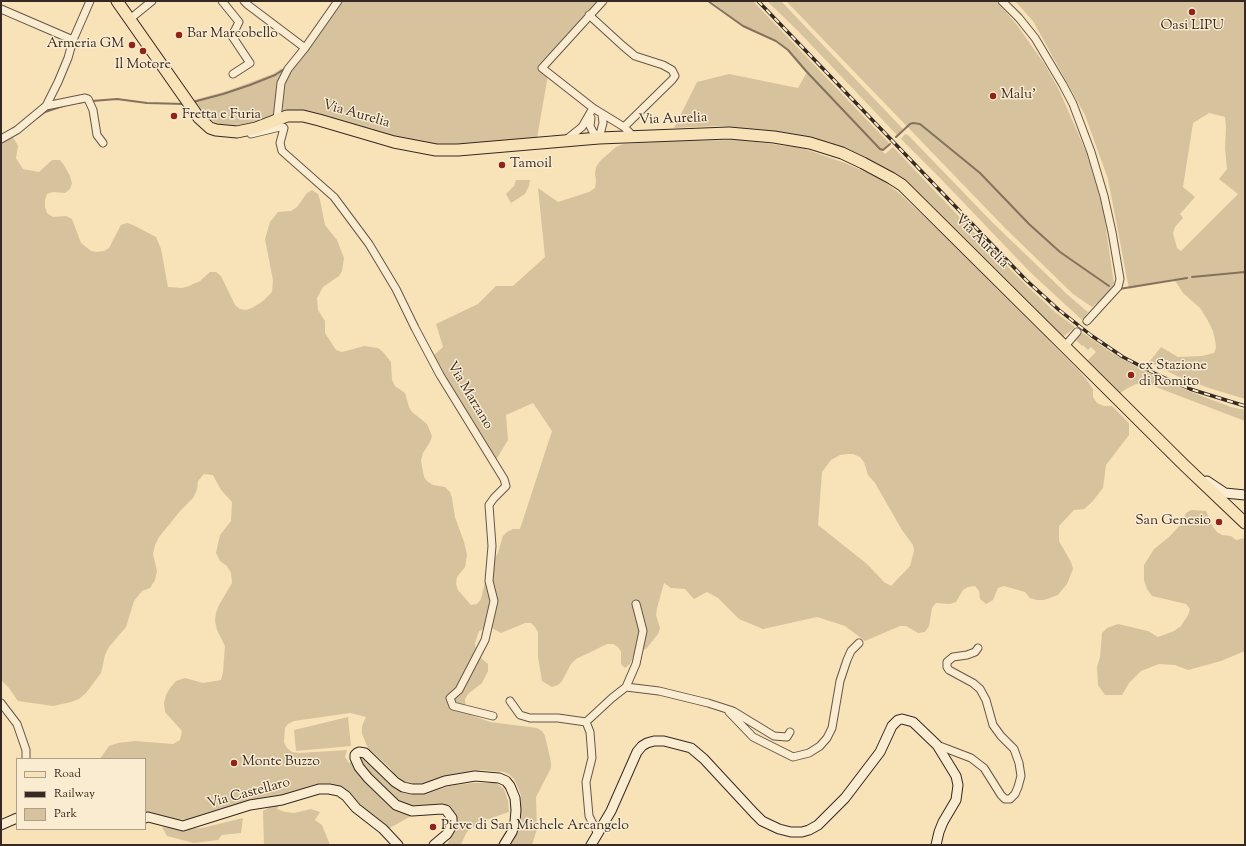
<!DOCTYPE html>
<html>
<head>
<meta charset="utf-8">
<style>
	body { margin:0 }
	#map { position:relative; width:1246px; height:846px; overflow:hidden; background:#f8e2b7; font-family:"Sorts Mill Goudy",serif }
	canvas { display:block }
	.frame { position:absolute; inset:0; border:2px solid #362822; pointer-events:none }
	.legend { position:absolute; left:16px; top:758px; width:130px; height:72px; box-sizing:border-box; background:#faecd0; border:1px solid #ac9e8a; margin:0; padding:5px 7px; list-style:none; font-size:12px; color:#362822 }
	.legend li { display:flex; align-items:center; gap:8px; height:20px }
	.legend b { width:20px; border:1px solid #ac9e8a }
</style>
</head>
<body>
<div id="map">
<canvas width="1246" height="846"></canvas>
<div class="frame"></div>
<ul class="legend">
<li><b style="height:5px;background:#f8e2b7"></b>Road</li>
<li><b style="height:5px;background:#362822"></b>Railway</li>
<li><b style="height:11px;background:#d7c29e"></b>Park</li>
</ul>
</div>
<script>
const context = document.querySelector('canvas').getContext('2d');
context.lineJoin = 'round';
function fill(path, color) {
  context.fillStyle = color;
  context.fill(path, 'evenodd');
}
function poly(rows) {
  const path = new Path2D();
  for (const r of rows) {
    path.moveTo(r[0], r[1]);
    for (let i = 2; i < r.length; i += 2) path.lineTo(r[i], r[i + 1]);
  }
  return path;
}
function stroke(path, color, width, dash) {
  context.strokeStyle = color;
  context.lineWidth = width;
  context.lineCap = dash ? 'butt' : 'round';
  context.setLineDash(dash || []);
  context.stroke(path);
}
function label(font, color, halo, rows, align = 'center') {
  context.font = font + ' "Sorts Mill Goudy",serif';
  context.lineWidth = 3;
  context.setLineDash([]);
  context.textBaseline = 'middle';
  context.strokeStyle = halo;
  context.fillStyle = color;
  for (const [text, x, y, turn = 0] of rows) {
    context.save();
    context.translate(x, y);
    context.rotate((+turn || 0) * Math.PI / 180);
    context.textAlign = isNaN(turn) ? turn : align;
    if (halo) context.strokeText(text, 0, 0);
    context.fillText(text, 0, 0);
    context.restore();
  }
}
const green = poly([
	[341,1,599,1,538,65,548,75,537,138,469,145,423,145,297,112,280,111,282,86,287,75],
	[711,1,753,1,889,143,883,149,880,149,885,154,893,147,987,246,1027,286,1055,312,1075,327,1063,337,931,205,896,174,871,162,789,134,764,130,719,126,674,128,697,82,729,74,798,88,807,72,788,50,777,40,742,25],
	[767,1,781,1,903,129,897,135,797,30],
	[786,1,996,1,1017,25,1045,65,1060,92,1087,154,1103,208,1114,284,1109,294,1092,307,1073,294,1005,228],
	[1015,1,1245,1,1245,399,1209,388,1177,376,1149,362,1161,347,1178,357,1202,356,1214,353,1216,348,1215,340,1213,331,1207,319,1200,308,1183,293,1174,279,1129,289,1108,179,1085,115,1033,21],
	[1209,113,1225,117,1226,128,1225,148,1227,169,1219,179,1238,194,1181,251,1177,248,1173,233,1175,227,1183,218,1180,214,1195,197,1183,187,1193,123],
	[282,68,276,115,241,126,227,125,219,124,208,118,194,100,227,91,273,74],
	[905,134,908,135,993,223,1068,295,1083,308,1088,312,1082,320,1030,272,939,177,901,139],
	[13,137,18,146,16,158,23,169,39,172,52,160,60,160,64,165,70,176,72,183,70,189,65,193,53,192,47,194,45,200,45,207,47,213,53,217,66,216,72,219,81,243,91,251,97,252,104,251,109,248,121,225,127,223,133,225,156,237,161,249,168,287,182,288,189,286,200,281,210,272,216,272,221,276,235,305,240,309,246,310,252,308,263,301,272,292,273,280,265,239,270,222,278,212,291,211,297,207,307,193,312,190,318,194,320,200,325,225,337,240,344,258,342,271,339,276,323,287,317,298,318,310,325,321,325,333,336,350,342,352,346,351,364,346,378,348,383,352,391,362,392,380,395,386,405,393,409,407,412,412,427,424,432,436,430,442,423,453,421,460,422,467,424,477,427,481,433,485,445,487,450,492,452,498,455,517,464,542,467,555,465,567,457,577,456,584,458,590,471,605,477,604,481,599,488,569,498,553,503,536,507,532,513,529,520,529,552,431,533,403,506,415,508,440,494,463,431,358,443,347,436,324,478,304,496,286,513,286,545,257,538,188,558,202,589,192,595,188,596,181,595,174,596,167,600,161,616,147,623,144,673,141,742,140,802,148,845,163,881,179,900,194,942,233,1080,372,1089,383,1093,389,1093,397,1097,403,1104,406,1112,406,1129,423,1129,435,1106,465,1103,488,1092,502,1084,509,1074,510,1059,526,1059,541,1071,562,1073,569,1067,584,1062,590,1058,595,1044,600,1037,600,1030,598,1025,592,1004,586,998,588,993,600,986,604,980,599,979,591,975,586,968,587,963,590,956,602,950,604,936,603,932,608,929,626,925,632,918,633,906,626,900,626,865,641,845,626,817,617,763,629,739,619,718,598,707,592,694,599,685,589,671,588,664,583,657,608,656,615,660,628,658,634,646,649,641,650,635,652,630,664,625,668,621,664,621,652,618,647,613,644,607,644,576,659,571,664,562,681,558,685,552,687,542,681,538,657,538,632,535,627,531,623,525,623,501,633,490,627,479,631,475,643,476,650,479,656,488,664,488,671,482,683,468,694,465,699,466,712,471,715,490,722,537,728,542,731,545,736,551,762,551,768,536,797,537,829,532,845,509,845,520,819,521,807,521,795,514,779,509,774,504,772,481,770,443,779,426,785,409,784,395,775,390,768,368,748,362,734,362,726,366,717,350,713,294,721,288,724,285,728,284,742,287,748,292,752,299,753,347,750,345,757,349,763,353,762,413,815,388,829,383,829,338,786,316,784,282,796,282,800,277,809,285,812,294,813,311,809,320,812,315,820,322,825,330,845,264,845,263,811,280,801,191,819,159,821,145,818,145,759,100,759,109,746,118,743,135,741,173,744,180,740,182,731,165,712,164,703,166,695,170,688,176,681,185,678,203,683,221,680,223,672,225,646,217,630,215,621,216,613,219,605,232,583,231,573,227,566,220,561,216,553,220,535,231,521,232,502,221,490,213,475,204,474,198,481,197,490,193,498,181,510,159,537,155,545,153,554,157,571,155,580,150,588,142,591,134,601,126,627,109,647,105,655,101,673,86,693,79,699,71,702,53,706,18,701,9,688,1,680,1,143],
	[847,454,853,454,860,457,864,462,868,475,875,483,902,530,913,545,914,551,910,566,891,586,884,582,867,564,818,525,822,472,831,460,840,455],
	[516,180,530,180,529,186,525,194,511,203,506,194,514,186],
	[1080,331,1112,353,1142,370,1191,392,1231,407,1245,410,1245,421,1148,384,1136,384,1126,389,1119,394,1087,361,1096,352,1091,347,1088,350,1083,345,1082,346,1074,338],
	[1191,510,1206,511,1213,527,1217,532,1222,535,1231,536,1236,540,1245,538,1245,651,1221,661,1188,670,1175,665,1159,664,1141,671,1129,683,1122,695,1105,695,1098,685,1097,667,1100,657,1102,633,1107,628,1118,624,1148,631,1158,637,1174,631,1181,626,1188,615,1190,609,1186,604,1152,596,1147,589,1144,580,1144,565,1154,549,1169,537,1181,524,1186,513],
	[348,717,351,746,296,751,294,730],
	[362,756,411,793,426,794,450,786,472,783,496,783,504,789,508,801,509,812,483,821,467,832,461,844,462,845,447,845,455,827,453,815,409,806,399,802,379,785,359,761,360,757],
	[243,818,241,833,222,835,218,840,194,843,167,836,162,827,185,829,202,828]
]);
const stream = poly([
	[708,1,743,26,776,41,788,50,806,71,880,149,883,150,890,144],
	[1069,1,1075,1],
	[92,101,117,99,147,103,185,104],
	[193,102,223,94,250,85,275,75,286,68],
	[78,103,87,101],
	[37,118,45,112,66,105],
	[896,137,910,124,913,123,920,124,980,173,1029,224,1060,252,1109,286],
	[1192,277,1245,272],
	[1119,289,1187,278]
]);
const streetTunnel = poly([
	[1077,332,1087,321]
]);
const street = poly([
	[222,1,239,22,232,36,250,63,233,74],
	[244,1,248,5,305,48],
	[603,1,542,68,593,108,624,127,633,136],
	[1002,1,1019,18,1035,38,1063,85,1073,104,1091,152,1104,196,1112,232,1120,279,1118,287,1087,321],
	[1,9,73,40],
	[589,15,623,46,635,56,663,65,672,70,675,76,672,80,624,127],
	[130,19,152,1],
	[46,106,85,98,88,99,93,110,97,135,103,143],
	[591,118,590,126,593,132,599,138],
	[277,119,281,83,288,69,305,48,338,1],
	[251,134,280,127,283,127,284,128,280,143,282,151,334,197,369,244,396,289,415,328,440,375,504,479,506,486,494,498,489,505,492,546,489,581,494,601,485,640,459,690,450,698,453,706,493,716],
	[599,138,603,123,602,114],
	[1,139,17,130,46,106,58,82,68,58,73,40,90,1],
	[567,139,582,127,593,108],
	[1065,346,1077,332],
	[626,687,636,664,643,631,636,604],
	[510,701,520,715,530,718,558,718,586,722,590,732,592,758,586,782,589,816,598,834],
	[1,703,17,724,26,750,26,759],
	[729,712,753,737,793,757,809,753,820,746,827,738,832,728,840,681,847,660,851,651,859,643],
	[586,722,612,698,626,687,659,691,708,703,733,711,774,736,787,737,790,732],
	[937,745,971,758,984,768,1001,795,1005,799,1010,799,1015,794,1018,787,1021,776,1019,763,1014,749,1001,736,993,725,986,700,980,689,973,683,949,670,947,667,947,662,953,657,967,655,975,652,978,648]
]);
const secondary = poly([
	[1207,481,1225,493,1245,495],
	[145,818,148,817,183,826,250,805,282,800,319,789,329,789,339,791,346,796,356,808,383,829,398,845],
	[1,825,17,818],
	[434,845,447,834,450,829,452,824,452,818,446,810,442,809,412,811,396,805,368,778,359,767,355,758,355,755,357,753,359,752,365,753,395,782,403,787,412,789,423,789,445,781,475,776,499,778,506,781,510,786,515,798,516,810,515,822,512,832,504,845],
	[591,845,611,811,637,752,642,746,647,743,654,741,664,741,691,748,704,759,754,813,762,821,779,829,791,832,802,832,809,830,818,825,845,798,880,752,892,726,898,720,902,719,913,722,937,745,956,776,958,785,956,800,943,822,939,832,936,845]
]);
const primary = poly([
	[117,1,199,118,210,128,216,130,237,132,256,128,287,116,303,116,319,120,394,142,436,150,458,150,599,138,729,133,774,137,810,143,842,153,863,163,891,178,902,185,1184,465,1245,523]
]);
const rail = poly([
	[758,1,1026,280,1059,310,1092,336,1123,357,1158,375,1190,389,1245,406]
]);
const markers = [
	[1192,12,4,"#8f2418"],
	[179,35,4,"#8f2418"],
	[132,45,4,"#8f2418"],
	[143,51,4,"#8f2418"],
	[993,96,4,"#8f2418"],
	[174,116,4,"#8f2418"],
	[502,165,4,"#8f2418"],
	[1131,375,4,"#8f2418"],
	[1219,522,4,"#8f2418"],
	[234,763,4,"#8f2418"],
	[433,827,4,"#8f2418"]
];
const poiNames = [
	["Oasi LIPU",1192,27,"center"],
	["Bar Marcobello",187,35],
	["Armeria GM",124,45,"right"],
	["Il Motore",143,66,"center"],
	["Malu'",1001,96],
	["Fretta e Furia",182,116],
	["Tamoil",510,165],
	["ex Stazione",1139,367],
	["di Romito",1139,383],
	["San Genesio",1211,522,"right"],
	["Monte Buzzo",242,763],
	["Pieve di San Michele Arcangelo",441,827]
];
const streetNames = [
	["Via Aurelia",356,115,16],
	["Via Aurelia",673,120,-2],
	["Via Aurelia",981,242,45],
	["Via Marzano",469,396,59],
	["Via Castellaro",249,794,-15]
];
fill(green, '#d7c29e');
stroke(stream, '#83725d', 2);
stroke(streetTunnel, '#d1bd99', 7, [7, 3.5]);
stroke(street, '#665647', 9);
stroke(secondary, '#362822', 11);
stroke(primary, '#362822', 13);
stroke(street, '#faecd0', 7);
stroke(secondary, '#faecd0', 9);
stroke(primary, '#f8e2b7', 11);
stroke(rail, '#362822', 3.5);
stroke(rail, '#faecd0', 2, [6]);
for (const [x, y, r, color] of markers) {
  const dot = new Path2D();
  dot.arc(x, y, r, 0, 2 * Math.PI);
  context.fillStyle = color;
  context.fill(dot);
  stroke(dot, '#faecd0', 1.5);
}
label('14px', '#362822', '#faecd0', poiNames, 'left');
label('14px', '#362822', '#faecd0', streetNames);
</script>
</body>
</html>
